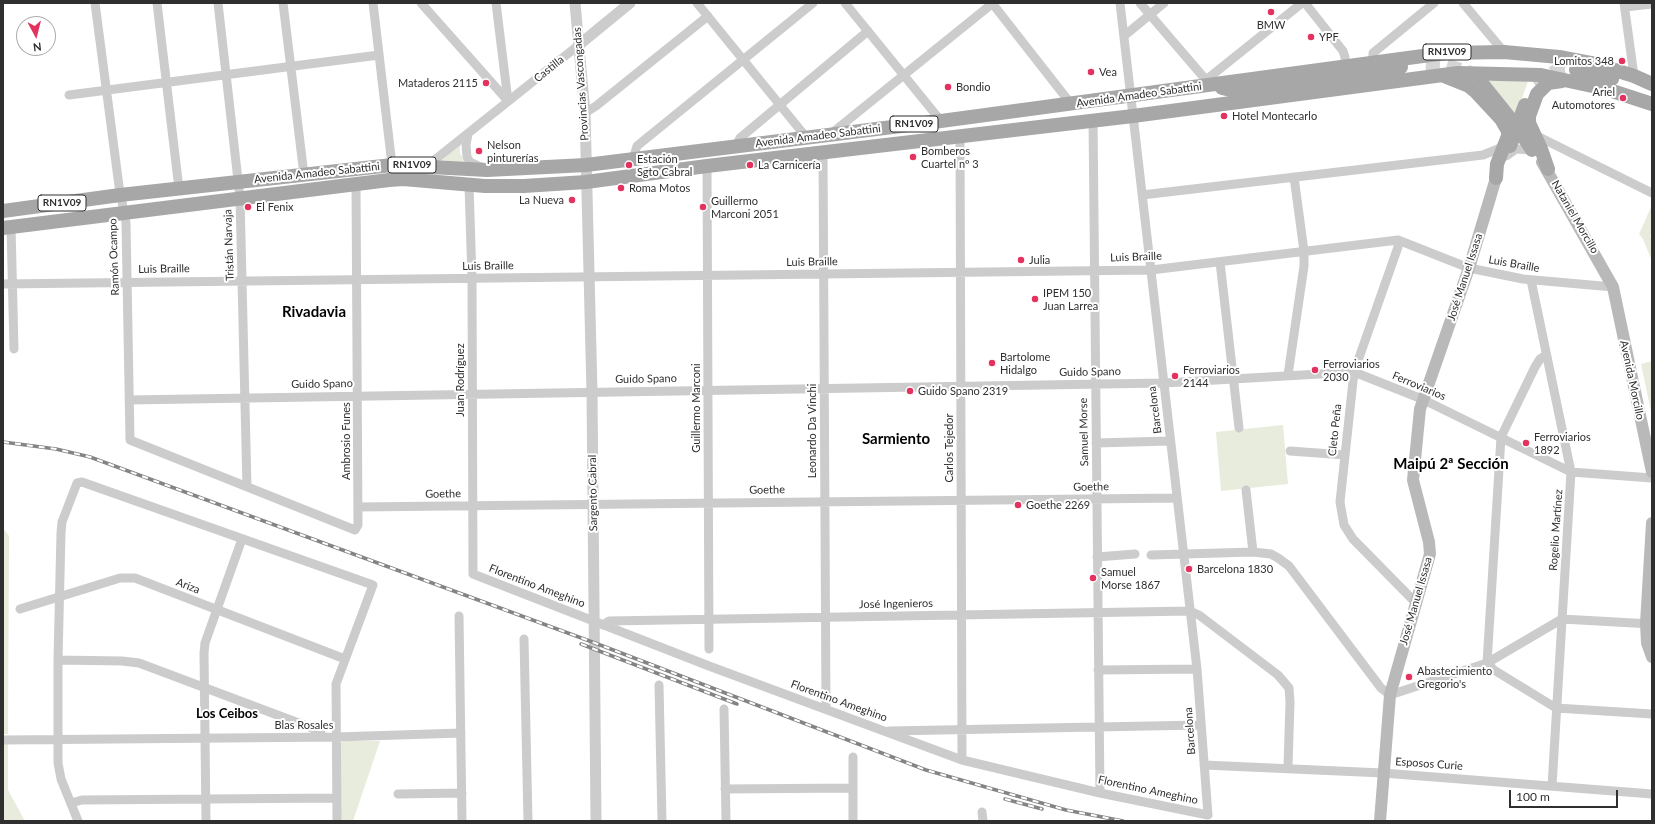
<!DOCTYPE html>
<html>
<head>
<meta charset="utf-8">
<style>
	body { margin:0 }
	#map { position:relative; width:1655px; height:824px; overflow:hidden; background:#fff; font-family:Lato,sans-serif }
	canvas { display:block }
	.frame { position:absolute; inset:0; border:4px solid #2f2f2f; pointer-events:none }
	.north { position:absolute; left:16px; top:16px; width:40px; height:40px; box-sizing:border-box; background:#fff; border:1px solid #acacac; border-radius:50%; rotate:173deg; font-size:11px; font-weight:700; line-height:16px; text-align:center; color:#2f2f2f }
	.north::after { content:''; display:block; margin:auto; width:14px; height:18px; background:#e4325f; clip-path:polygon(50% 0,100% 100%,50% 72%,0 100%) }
	.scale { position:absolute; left:1509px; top:790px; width:109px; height:18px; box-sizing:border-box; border:2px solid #2f2f2f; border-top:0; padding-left:5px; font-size:12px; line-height:14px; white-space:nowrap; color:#2f2f2f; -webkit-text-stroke:3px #fff; paint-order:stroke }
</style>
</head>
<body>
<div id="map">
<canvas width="1655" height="824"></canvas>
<div class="frame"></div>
<div class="north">N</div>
<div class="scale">100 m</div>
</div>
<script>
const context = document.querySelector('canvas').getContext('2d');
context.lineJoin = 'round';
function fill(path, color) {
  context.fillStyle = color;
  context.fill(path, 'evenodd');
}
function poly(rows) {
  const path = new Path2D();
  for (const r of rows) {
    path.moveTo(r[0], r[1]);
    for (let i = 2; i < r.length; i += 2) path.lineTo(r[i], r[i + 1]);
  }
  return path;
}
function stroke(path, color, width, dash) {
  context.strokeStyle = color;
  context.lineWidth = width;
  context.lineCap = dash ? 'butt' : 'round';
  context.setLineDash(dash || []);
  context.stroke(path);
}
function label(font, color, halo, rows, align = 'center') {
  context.font = font + ' Lato,sans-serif';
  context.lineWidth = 4;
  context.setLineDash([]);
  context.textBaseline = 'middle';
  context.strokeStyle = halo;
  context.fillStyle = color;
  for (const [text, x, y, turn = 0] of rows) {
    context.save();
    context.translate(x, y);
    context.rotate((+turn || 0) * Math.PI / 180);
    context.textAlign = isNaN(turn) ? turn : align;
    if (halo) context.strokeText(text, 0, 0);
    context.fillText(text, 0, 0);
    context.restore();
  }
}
const green = poly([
	[1489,81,1528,81,1516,116],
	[460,144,460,153,465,163,440,162],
	[1652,205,1652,233,1650,237,1652,239,1652,261,1643,239,1639,234],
	[1652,361,1652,416,1641,364],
	[1283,425,1288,484,1221,491,1216,432],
	[3,528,9,536,8,734,3,734],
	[343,741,380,741,353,821,341,821,340,744],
	[3,744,8,744,8,790,25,821,3,821]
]);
const primaryTunnel = poly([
	[1426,63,1441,64,1471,73],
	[1535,85,1556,71,1564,68,1576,70]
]);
const minor = poly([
	[95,3,119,186,126,223,130,440,355,530,358,525,356,184],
	[157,3,179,189],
	[218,3,240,198,247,487],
	[283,3,304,175],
	[373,3,392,165],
	[421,3,508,101],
	[496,3,508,101],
	[697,3,806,137],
	[845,3,941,121],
	[992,3,1071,104],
	[1140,3,1206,80],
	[1305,3,1343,51,1345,57,1345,65],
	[1463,3,1504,52],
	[1624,3,1634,76],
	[1625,7,1652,4],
	[1124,36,1164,3],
	[1373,61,1373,53,1434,3],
	[1206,86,1206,80,1302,3],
	[69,95,379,55],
	[585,113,596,106,708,16],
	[1093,120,1100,793],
	[832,133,993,3],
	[468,134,466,145,467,157,470,162,481,167],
	[1535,135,1652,193],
	[960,136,962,760],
	[736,146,740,138,868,31],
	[823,152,826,709],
	[1506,156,1516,149,1532,150],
	[633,159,637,146,813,3],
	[427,166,580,44],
	[707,166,709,649],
	[469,185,472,278,473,574,709,666,962,760,1100,793,1208,815,1197,669,1120,3],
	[1142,195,1483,155,1498,149,1504,145],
	[11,226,14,349],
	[1398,240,1398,247,1354,372,1340,502,1344,525,1353,539,1415,602],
	[1220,262,1239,428],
	[1531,280,1571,472,1552,786],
	[3,284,1151,270,1398,240,1469,268,1523,279,1613,287],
	[1546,355,1540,359,1535,367,1501,437,1487,663,1494,670,1556,708,1652,714],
	[1288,375,1304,266,1304,251,1294,177],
	[129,400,1164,383,1354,372,1422,399,1571,472,1652,478],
	[1096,443,1170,441],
	[1290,451,1345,455],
	[1246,490,1253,552],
	[358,507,1177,498],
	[1151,555,1253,552,1271,554,1278,558,1289,566,1381,688,1390,695,1487,663,1562,619,1651,624],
	[1097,557,1135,554],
	[20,609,120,578,135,578,345,659],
	[459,616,462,821],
	[603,625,609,621,1190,611,1199,615,1278,675,1289,688,1290,702,1288,767],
	[524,639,528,821],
	[58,660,122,661,139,663,320,731,322,736],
	[1098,670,1197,669],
	[659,685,662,821],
	[724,709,726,821],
	[889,731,1201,725],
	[3,740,336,737,461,733],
	[1204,765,1383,773,1652,794],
	[725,789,852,788],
	[398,794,462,793],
	[71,803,82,800,336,798],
	[982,812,983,821],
	[78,821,61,779,58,763,58,660,61,533,62,522,77,483,82,482,373,585,336,684,337,821],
	[206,821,204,653,205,643,242,539],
	[853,821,853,757]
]);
const tertiary = poly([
	[575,3,585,113,592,392,596,821],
	[580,44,630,3]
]);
const secondary = poly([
	[1542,162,1613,287,1652,472],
	[1652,523,1646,623,1647,643,1652,657],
	[1380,821,1390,695,1430,554,1429,542,1413,480,1420,409,1469,268,1496,178]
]);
const primary = poly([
	[1576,70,1612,79],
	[1444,76,1469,86,1475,91,1501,119,1508,131,1508,136,1497,164,1496,178],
	[1481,82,1517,127,1532,150],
	[1222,88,1231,90,1246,90,1401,67],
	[1510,146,1525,105],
	[1548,169,1541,149,1529,123,1529,116,1537,94,1548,83,1562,81],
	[3,211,120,195,392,165,487,170,586,165,941,121,1445,53,1504,52,1559,57,1596,64,1634,76,1652,84],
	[3,228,389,180,403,179,485,186,524,186,586,182,707,166,1133,116,1458,73,1541,75,1606,89,1652,104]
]);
const rail = poly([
	[3,442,56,449,90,457,595,643,926,770,1066,810,1123,821],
	[581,644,737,704],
	[1005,799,1042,809]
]);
const markers = [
	[1271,12,4,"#e4325f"],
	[1311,37,4,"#e4325f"],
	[1622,61,4,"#e4325f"],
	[1091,72,4,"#e4325f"],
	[486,83,4,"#e4325f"],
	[948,87,4,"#e4325f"],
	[1623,98,4,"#e4325f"],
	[1224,116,4,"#e4325f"],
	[479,151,4,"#e4325f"],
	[913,157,4,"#e4325f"],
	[629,165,4,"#e4325f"],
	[750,165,4,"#e4325f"],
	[621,188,4,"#e4325f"],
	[572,200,4,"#e4325f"],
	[248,207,4,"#e4325f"],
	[703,207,4,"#e4325f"],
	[1021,260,4,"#e4325f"],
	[1035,299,4,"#e4325f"],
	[992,363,4,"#e4325f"],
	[1315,370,4,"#e4325f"],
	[1175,376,4,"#e4325f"],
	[910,391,4,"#e4325f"],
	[1526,443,4,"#e4325f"],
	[1018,505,4,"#e4325f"],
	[1189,569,4,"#e4325f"],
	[1093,578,4,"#e4325f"],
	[1409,677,4,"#e4325f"]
];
const shields = [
	[1447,52,48],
	[914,124,48],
	[412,165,48],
	[62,203,48]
];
const shieldNames = [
	["RN1V09",1447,52],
	["RN1V09",914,124],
	["RN1V09",412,165],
	["RN1V09",62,203]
];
const poiNames = [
	["BMW",1271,25,"center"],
	["YPF",1319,37],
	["Lomitos 348",1614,61,"right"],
	["Vea",1099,72],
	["Mataderos 2115",478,83,"right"],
	["Bondio",956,87],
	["Ariel",1615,92,"right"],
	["Automotores",1615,105,"right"],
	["Hotel Montecarlo",1232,116],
	["Nelson",487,145],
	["pinturerías",487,158],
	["Bomberos",921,151],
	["Cuartel nº 3",921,164],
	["Estación",637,159],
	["Sgto Cabral",637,172],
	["La Carnicería",758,165],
	["Roma Motos",629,188],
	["La Nueva",564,200,"right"],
	["Guillermo",711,201],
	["Marconi 2051",711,214],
	["El Fenix",256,207],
	["Julia",1029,260],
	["IPEM 150",1043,293],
	["Juan Larrea",1043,306],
	["Bartolome",1000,357],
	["Hidalgo",1000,370],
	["Ferroviarios",1323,364],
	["2030",1323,377],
	["Ferroviarios",1183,370],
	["2144",1183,383],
	["Guido Spano 2319",918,391],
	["Ferroviarios",1534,437],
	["1892",1534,450],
	["Goethe 2269",1026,505],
	["Barcelona 1830",1197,569],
	["Samuel",1101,572],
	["Morse 1867",1101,585],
	["Abastecimiento",1417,671],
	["Gregorio's",1417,684]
];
const streetNames = [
	["Castilla",549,69,-39],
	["Provincias Vascongadas",581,84,-94],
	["Avenida Amadeo Sabattini",1139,95,-8],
	["Avenida Amadeo Sabattini",818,136,-7],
	["Avenida Amadeo Sabattini",317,173,-6],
	["Nataniel Morcillo",1575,217,60],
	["Tristán Narvaja",229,245,-92],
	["Ramón Ocampo",114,257,-92],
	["Luis Braille",1136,257,-2],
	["Luis Braille",812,262,-1],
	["Luis Braille",1514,264,10],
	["Luis Braille",488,266,-1],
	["Luis Braille",164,269,-1],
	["José Manuel Issasa",1465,277,-72],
	["Guido Spano",1090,372,-1],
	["Guido Spano",646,379,-1],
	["Juan Rodríguez",460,380,-90],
	["Avenida Morcillo",1632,380,78],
	["Guido Spano",322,384,-1],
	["Ferroviarios",1419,386,23],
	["Guillermo Marconi",696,408,-90],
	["Barcelona",1155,410,-97],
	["Cleto Peña",1335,430,-84],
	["Leonardo Da Vinchi",812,431,-90],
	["Samuel Morse",1084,432,-91],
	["Ambrosio Funes",346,441,-90],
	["Carlos Tejedor",949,448,-90],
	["Goethe",1091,487,-1],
	["Goethe",767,490,-1],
	["Sargento Cabral",593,493,-91],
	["Goethe",443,494,-1],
	["Rogelio Martínez",1556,530,-86],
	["Ariza",188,586,21],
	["Florentino Ameghino",537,586,21],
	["José Manuel Issasa",1416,601,-74],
	["José Ingenieros",896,604,-1],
	["Florentino Ameghino",839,701,20],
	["Blas Rosales",304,725],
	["Barcelona",1190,731,-94],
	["Esposos Curie",1429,764,4],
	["Florentino Ameghino",1148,790,12]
];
const quarterNames = [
	["Los Ceibos",227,714]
];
const districtNames = [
	["Rivadavia",314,312],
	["Sarmiento",896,439],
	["Maipú 2ª Sección",1451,464]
];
fill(green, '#e7ecdc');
stroke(primaryTunnel, '#d5d5d5', 14, [14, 7]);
stroke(minor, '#ccc', 9);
stroke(tertiary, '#ccc', 11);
stroke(secondary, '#b9b9b9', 12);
stroke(primary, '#a7a7a7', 14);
stroke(rail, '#848484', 3.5);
stroke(rail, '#fff', 2, [6]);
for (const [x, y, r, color] of markers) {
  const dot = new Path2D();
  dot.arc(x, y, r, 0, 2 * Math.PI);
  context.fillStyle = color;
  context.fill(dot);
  stroke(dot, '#fff', 1.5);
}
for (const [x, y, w] of shields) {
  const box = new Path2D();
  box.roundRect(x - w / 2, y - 8, w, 16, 3);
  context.fillStyle = '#fff';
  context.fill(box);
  stroke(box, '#2f2f2f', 1);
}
label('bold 10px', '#2f2f2f', null, shieldNames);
label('11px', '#2f2f2f', '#fff', poiNames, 'left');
label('11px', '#2f2f2f', '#fff', streetNames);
label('bold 13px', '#000', '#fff', quarterNames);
label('bold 15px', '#000', '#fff', districtNames);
</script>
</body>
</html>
